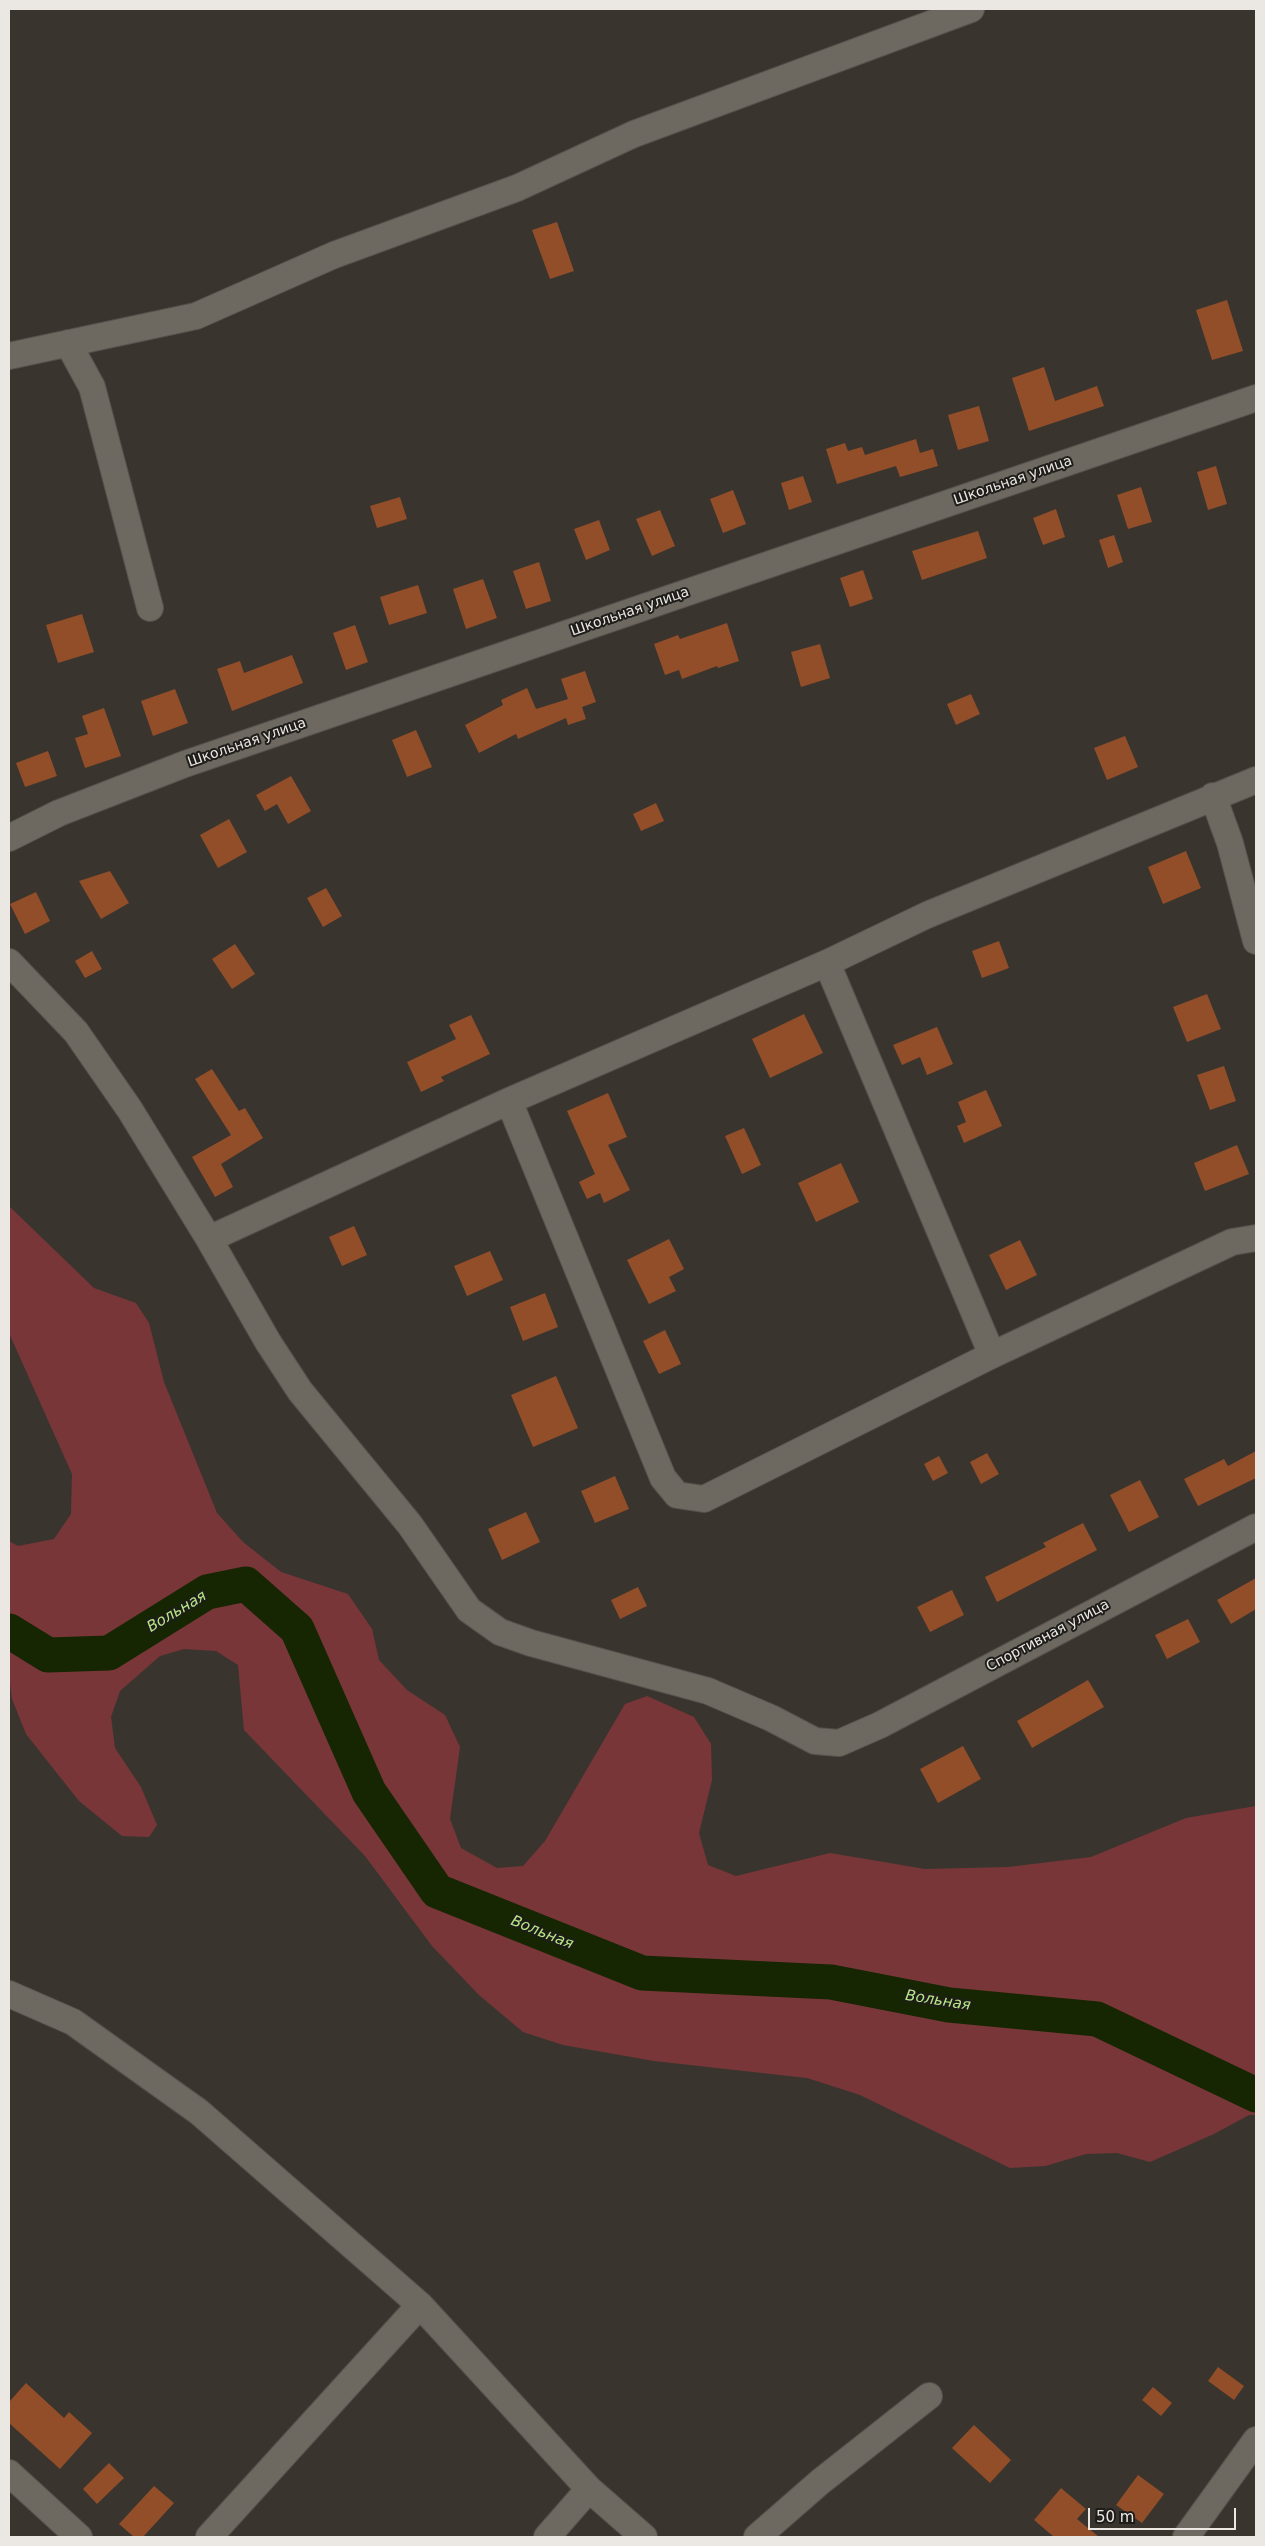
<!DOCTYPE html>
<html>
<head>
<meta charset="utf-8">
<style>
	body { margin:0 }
	#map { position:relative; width:1265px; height:2546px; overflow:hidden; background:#39352e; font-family:"DejaVu Sans",sans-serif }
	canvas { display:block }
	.frame { position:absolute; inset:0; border:10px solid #ebe8e4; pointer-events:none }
	.scale { position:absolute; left:1088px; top:2508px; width:148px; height:22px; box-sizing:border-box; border:2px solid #ebe8e4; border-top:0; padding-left:6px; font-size:15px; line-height:18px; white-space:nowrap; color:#ebe8e4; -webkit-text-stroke:4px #1f1d1a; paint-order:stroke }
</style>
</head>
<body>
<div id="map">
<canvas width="1265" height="2546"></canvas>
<div class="frame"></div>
<div class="scale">50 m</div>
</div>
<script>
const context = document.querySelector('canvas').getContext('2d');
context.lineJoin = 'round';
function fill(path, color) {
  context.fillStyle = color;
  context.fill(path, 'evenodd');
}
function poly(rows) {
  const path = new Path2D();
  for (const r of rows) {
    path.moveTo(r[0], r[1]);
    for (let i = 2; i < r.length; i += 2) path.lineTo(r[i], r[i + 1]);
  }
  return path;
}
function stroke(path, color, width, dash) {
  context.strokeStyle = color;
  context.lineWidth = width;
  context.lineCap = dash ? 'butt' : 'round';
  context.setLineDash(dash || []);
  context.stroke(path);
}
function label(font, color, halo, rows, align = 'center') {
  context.font = font + ' "DejaVu Sans",sans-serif';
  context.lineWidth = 4;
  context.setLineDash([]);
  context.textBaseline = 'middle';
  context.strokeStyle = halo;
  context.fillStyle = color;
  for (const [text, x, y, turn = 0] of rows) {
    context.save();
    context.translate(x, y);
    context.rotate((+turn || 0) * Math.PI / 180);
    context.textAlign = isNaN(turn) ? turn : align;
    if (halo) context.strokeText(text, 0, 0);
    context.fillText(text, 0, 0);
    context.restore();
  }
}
const green = poly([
	[9,1206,94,1288,136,1303,149,1323,164,1382,217,1513,243,1542,281,1572,348,1594,372,1629,379,1660,407,1690,445,1715,460,1747,450,1819,461,1848,497,1868,523,1866,545,1841,625,1704,647,1696,694,1717,711,1744,712,1780,699,1833,708,1865,736,1876,830,1853,925,1869,1008,1867,1091,1857,1186,1818,1256,1806,1256,2115,1249,2115,1214,2134,1150,2162,1117,2153,1086,2154,1045,2166,1010,2168,860,2095,807,2078,654,2061,563,2045,523,2032,479,1995,432,1946,365,1856,244,1730,238,1665,216,1651,184,1649,160,1656,120,1691,111,1717,115,1748,141,1787,157,1825,149,1837,122,1836,79,1801,26,1734,12,1699,9,1675,9,1541,18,1546,54,1539,71,1514,72,1474,9,1333]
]);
const river = poly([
	[9,1631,48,1655,109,1653,207,1592,246,1584,297,1629,369,1792,437,1891,642,1973,831,1982,949,2005,1097,2019,1256,2095]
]);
const building = poly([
	[557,222,574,271,550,279,532,230],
	[1227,300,1243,351,1212,360,1196,310],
	[1044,367,1055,401,1097,386,1104,406,1029,431,1012,378],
	[979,406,989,441,958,450,948,415],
	[916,439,920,453,933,449,938,466,900,477,896,466,837,484,826,449,845,443,848,451,862,447,865,455],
	[1216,466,1227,504,1208,510,1197,472],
	[803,476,812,502,789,510,781,483],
	[1141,487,1152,522,1128,529,1117,495],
	[733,490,746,524,723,533,710,499],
	[400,497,407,519,377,528,370,506],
	[1056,509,1065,537,1043,545,1033,518],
	[660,510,675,546,652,556,636,519],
	[599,520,610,550,586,560,574,529],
	[978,531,987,558,922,580,912,551],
	[1114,535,1123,562,1108,568,1099,540],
	[539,562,551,601,526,609,513,571],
	[863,570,873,599,850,607,840,578],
	[483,579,497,618,466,629,453,589],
	[418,585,427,613,389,625,380,597],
	[82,614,94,652,58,663,46,625],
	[727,623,739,661,718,668,717,666,682,679,679,670,665,675,654,644,678,635,680,639],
	[355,625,368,662,346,670,333,633],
	[820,644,830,678,801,687,791,652],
	[292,655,303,683,232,711,217,669,240,661,244,673],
	[585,671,596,702,582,707,586,719,568,725,566,718,518,739,516,734,479,753,465,725,503,705,501,700,527,688,536,709,568,699,561,679],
	[175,689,188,723,153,736,141,701],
	[971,694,980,714,956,725,947,704],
	[104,708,121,756,85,768,75,738,88,734,82,716],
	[416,730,432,767,407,777,392,740],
	[1125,736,1138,767,1107,780,1094,748],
	[48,751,57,776,25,787,16,763],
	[291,776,311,811,288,824,277,804,265,811,256,795],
	[656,803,664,821,641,831,633,814],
	[229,819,247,852,218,868,200,835],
	[1186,851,1201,888,1163,904,1148,867],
	[110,871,129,903,101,919,79,881],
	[326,888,342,916,323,927,307,898],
	[36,892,50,921,25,934,10,904],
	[999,941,1009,968,982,978,972,951],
	[235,944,255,974,232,989,212,959],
	[92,951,102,969,85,978,75,961],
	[1207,994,1221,1029,1187,1042,1173,1007],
	[804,1014,823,1053,770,1078,752,1039],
	[471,1015,490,1054,441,1077,444,1081,421,1092,407,1062,456,1039,449,1025],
	[937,1027,953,1064,927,1075,920,1057,902,1065,893,1045],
	[1224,1066,1236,1101,1210,1110,1197,1075],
	[212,1069,239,1111,245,1108,263,1138,221,1164,233,1187,215,1197,192,1157,231,1135,195,1079],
	[986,1090,1002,1126,964,1143,957,1126,966,1122,958,1102],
	[608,1093,627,1137,608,1145,630,1190,604,1203,600,1193,587,1199,579,1182,595,1174,567,1111],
	[744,1128,761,1165,742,1174,725,1136],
	[1237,1145,1249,1174,1205,1191,1194,1163],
	[841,1163,859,1202,816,1222,798,1183],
	[354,1226,367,1255,342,1266,329,1237],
	[669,1239,684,1269,669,1277,676,1291,649,1304,627,1260],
	[1020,1240,1037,1275,1006,1290,989,1255],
	[490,1251,503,1280,467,1296,454,1266],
	[545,1293,558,1327,523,1341,510,1307],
	[665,1330,681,1364,659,1374,643,1341],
	[556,1376,578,1428,533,1447,511,1395],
	[1256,1451,1256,1478,1198,1506,1184,1479,1224,1459,1228,1466],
	[987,1453,999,1474,981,1484,970,1462],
	[939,1456,948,1473,933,1481,924,1464],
	[615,1476,629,1509,595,1523,581,1491],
	[1140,1480,1159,1517,1129,1532,1110,1495],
	[526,1512,540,1542,502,1560,488,1529],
	[1083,1523,1097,1550,997,1602,985,1577,1046,1547,1043,1543],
	[1256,1578,1256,1609,1231,1624,1217,1600],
	[638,1587,647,1606,620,1619,611,1600],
	[952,1590,964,1615,930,1632,917,1607],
	[1188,1619,1200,1642,1167,1659,1155,1635],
	[1088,1680,1104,1707,1032,1748,1017,1721],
	[963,1746,981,1779,938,1803,920,1769],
	[1218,2367,1244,2386,1234,2400,1208,2381],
	[26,2383,64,2418,69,2412,92,2433,60,2469,9,2423,9,2402],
	[1153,2387,1172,2403,1161,2416,1142,2400],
	[974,2425,1011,2460,990,2483,952,2448],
	[109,2463,124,2478,97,2504,83,2489],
	[1138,2475,1164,2494,1142,2523,1116,2505],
	[154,2486,174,2503,143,2537,134,2537,119,2524],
	[1061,2488,1086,2509,1077,2519,1099,2537,1054,2537,1034,2520]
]);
const minor = poly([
	[68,343,92,387,150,608],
	[9,356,196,316,334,255,517,188,634,134,971,9],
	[1213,796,1230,843,1256,941],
	[9,838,59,813,185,764,1256,398],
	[9,962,76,1032,130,1110,209,1239,268,1342,300,1391,410,1525,469,1610,500,1632,531,1643,708,1691,771,1718,815,1741,839,1743,880,1725,1256,1527],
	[827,963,992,1355],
	[509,1101,663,1478,677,1495,704,1499,992,1355,1232,1242,1256,1238],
	[209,1239,509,1101,827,963,927,915,1256,780],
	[9,1994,73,2022,199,2112,420,2305,589,2489,644,2537],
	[9,2473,79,2537],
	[209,2537,420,2305],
	[547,2537,589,2489],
	[757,2537,820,2482,929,2396],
	[1186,2537,1256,2440]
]);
const streetNames = [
	["Школьная улица",1013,481,-19],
	["Школьная улица",630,612,-19],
	["Школьная улица",247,743,-19],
	["Спортивная улица",1048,1636,-28]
];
const waterNames = [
	["Вольная",177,1612,-31],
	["Вольная",542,1933,22],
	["Вольная",938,2001,9]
];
fill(green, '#793639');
stroke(river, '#162602', 35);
fill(building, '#924d29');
stroke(minor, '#56514c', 28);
stroke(minor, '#6d6860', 26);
label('14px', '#ebe8e4', '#1f1d1a', streetNames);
label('italic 15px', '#b7e786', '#1f1d1a', waterNames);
</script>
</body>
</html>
